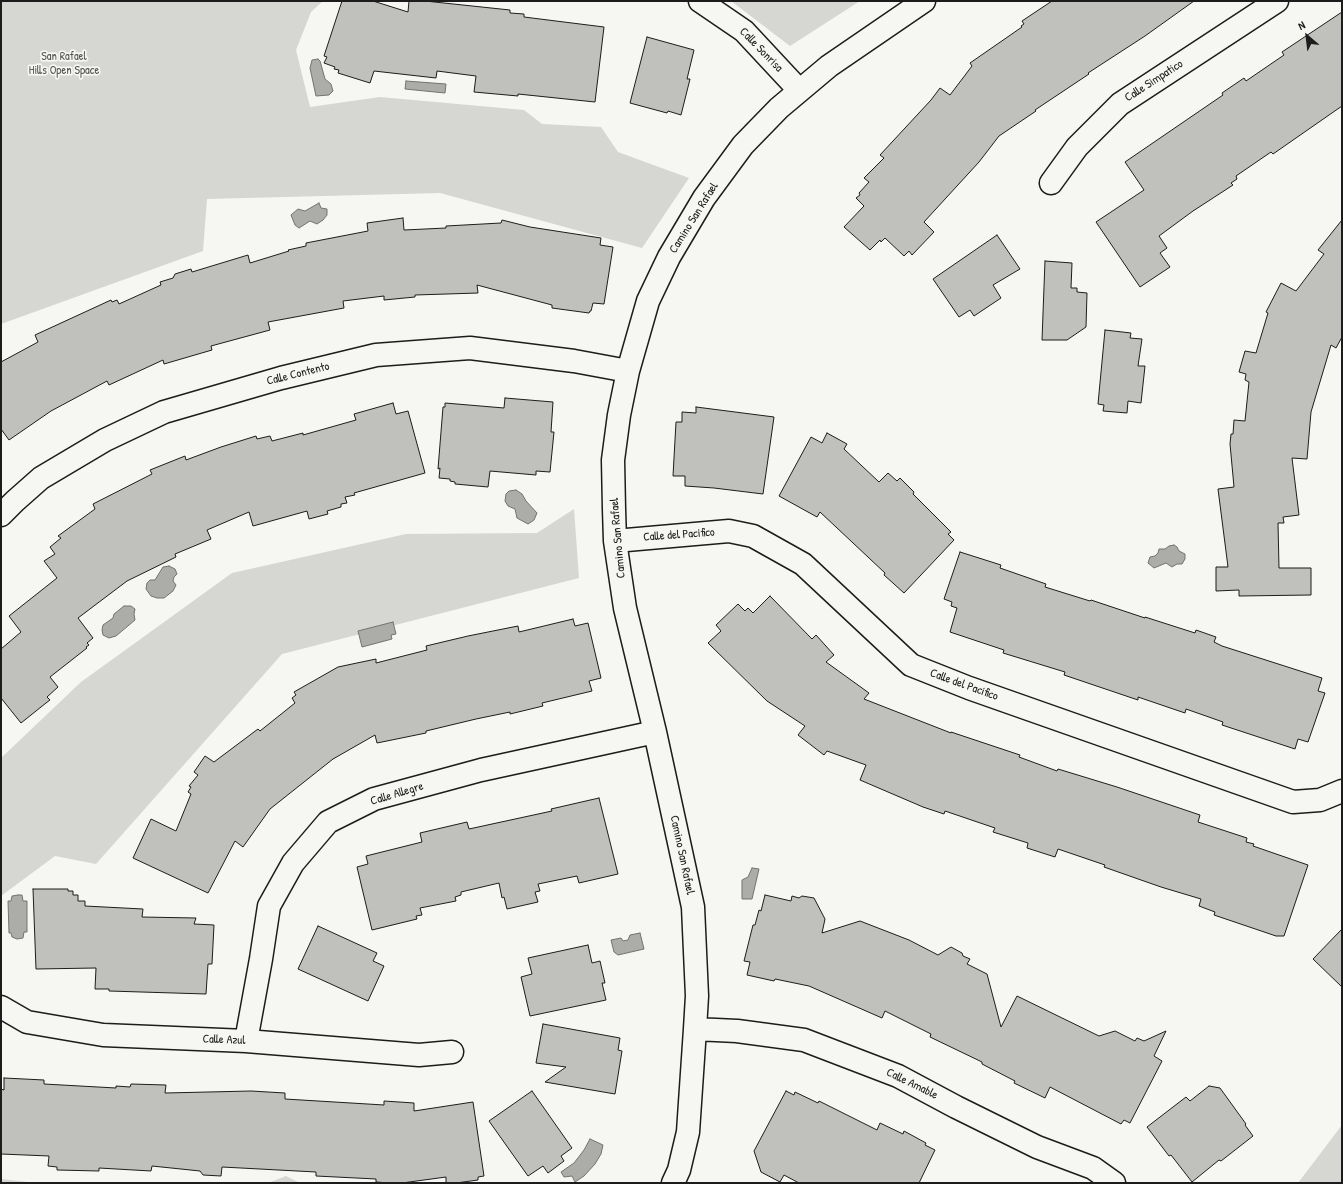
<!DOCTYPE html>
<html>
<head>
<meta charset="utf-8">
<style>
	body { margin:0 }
	#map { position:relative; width:1343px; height:1184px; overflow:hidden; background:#f6f6f2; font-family:"Patrick Hand",sans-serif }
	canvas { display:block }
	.frame { position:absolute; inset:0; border:2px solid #1c1c1c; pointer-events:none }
	.north { position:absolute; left:1287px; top:16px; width:40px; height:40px; -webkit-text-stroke:3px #f6f6f2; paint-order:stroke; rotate:332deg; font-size:11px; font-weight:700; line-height:16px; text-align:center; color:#1c1c1c }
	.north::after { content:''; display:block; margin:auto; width:14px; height:18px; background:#1c1c1c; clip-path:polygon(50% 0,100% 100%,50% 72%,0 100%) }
</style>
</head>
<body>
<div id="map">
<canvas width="1343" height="1184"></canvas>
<div class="frame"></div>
<div class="north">N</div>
</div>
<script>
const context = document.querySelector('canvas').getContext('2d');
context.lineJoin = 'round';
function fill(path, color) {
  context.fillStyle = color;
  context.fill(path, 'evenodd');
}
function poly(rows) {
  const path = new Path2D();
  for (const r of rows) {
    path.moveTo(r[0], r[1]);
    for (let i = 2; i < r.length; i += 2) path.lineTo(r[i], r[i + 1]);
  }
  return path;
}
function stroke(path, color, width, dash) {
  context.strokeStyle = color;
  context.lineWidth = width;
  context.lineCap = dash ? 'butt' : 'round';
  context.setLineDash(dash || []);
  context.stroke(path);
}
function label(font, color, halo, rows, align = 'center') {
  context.font = font + ' "Patrick Hand",sans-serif';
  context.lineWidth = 3.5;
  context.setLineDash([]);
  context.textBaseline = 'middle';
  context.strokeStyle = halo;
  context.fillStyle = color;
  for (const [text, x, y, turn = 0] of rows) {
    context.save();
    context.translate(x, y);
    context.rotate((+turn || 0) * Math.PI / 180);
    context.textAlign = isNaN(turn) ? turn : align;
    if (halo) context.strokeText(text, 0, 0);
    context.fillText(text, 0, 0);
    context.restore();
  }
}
const green = poly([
	[1,1,323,1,311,12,296,50,310,107,380,97,524,110,542,124,601,127,618,152,689,178,642,248,440,193,207,199,203,251,1,324],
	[731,1,860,1,790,46],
	[574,509,579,578,282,654,96,864,55,856,1,896,1,758,81,682,232,573,406,534,537,533],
	[1342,1125,1342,1183,1298,1183],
	[286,1176,300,1183,268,1183],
	[1,1179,37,1183,1,1183]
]);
const water = poly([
	[318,59,320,61,325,79,331,84,333,91,329,95,316,96,310,68,312,60,318,59],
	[406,81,446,84,445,93,405,89,406,81],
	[319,203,321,208,327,209,327,215,323,220,317,224,310,221,299,228,295,225,291,215,298,209,305,211,319,203],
	[516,490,522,494,526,501,537,513,534,520,528,524,517,518,515,509,508,506,505,501,506,494,509,491,516,490],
	[1174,545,1177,547,1179,551,1185,554,1185,559,1182,564,1177,564,1172,567,1166,563,1154,568,1148,563,1150,557,1155,556,1158,553,1159,549,1165,549,1169,546,1174,545],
	[169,566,175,569,177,574,174,577,173,581,176,585,173,591,164,598,157,598,151,596,146,589,147,583,150,580,155,580,163,567,169,566],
	[124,606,131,606,135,609,134,614,135,620,116,636,109,638,103,635,102,630,103,625,113,618,114,614,124,606],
	[393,622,396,634,391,635,392,639,362,647,358,631,393,622],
	[752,868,759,869,752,899,742,899,742,880,748,877,752,868],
	[18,895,22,895,23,901,27,901,27,932,24,932,23,938,17,939,12,937,11,933,9,933,8,901,11,901,12,896,18,895],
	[640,933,644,949,618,955,614,952,611,940,621,938,623,941,628,940,630,935,640,933],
	[590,1139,603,1145,601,1154,595,1164,584,1176,575,1182,572,1176,564,1177,561,1172,574,1163,584,1150,590,1139]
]);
const building = poly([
	[342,1,373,1,408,12,409,1,425,1,510,10,510,13,524,14,524,17,604,27,595,102,518,94,518,96,474,92,476,76,437,71,436,78,374,71,370,83,338,73,339,70,334,69,335,67,324,63,327,57,324,56,342,1],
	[1052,1,1194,1,1145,36,1088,73,1089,74,1035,110,1036,111,999,136,979,162,924,222,934,232,912,255,909,251,904,256,885,238,881,242,880,240,870,250,844,227,864,206,856,198,860,195,859,193,869,182,864,178,884,158,880,155,931,100,940,88,950,95,972,66,970,63,1022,27,1021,26,1024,24,1022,21,1052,1],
	[1342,12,1342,106,1273,154,1271,152,1236,176,1237,179,1231,183,1233,185,1193,211,1159,236,1167,248,1160,253,1170,267,1140,287,1096,222,1144,190,1125,162,1223,95,1222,93,1244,78,1246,81,1284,55,1282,52,1342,12],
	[647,37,694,50,687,79,690,79,681,115,668,111,667,113,630,103,647,37],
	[403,218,404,230,446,228,446,226,501,223,502,220,530,227,601,238,600,245,613,247,604,304,593,303,591,311,590,311,589,313,552,308,552,305,477,285,478,293,415,295,415,297,384,300,384,296,343,301,344,308,268,322,270,330,211,346,212,350,164,364,163,360,109,385,107,381,51,411,9,440,1,429,1,362,38,342,35,335,111,300,112,302,117,300,119,304,161,285,160,282,173,278,175,274,191,269,192,272,248,255,250,263,289,251,288,250,306,246,306,243,368,231,367,223,403,218],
	[1342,220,1342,337,1336,348,1331,345,1311,412,1307,459,1292,458,1299,515,1283,517,1284,523,1278,523,1279,568,1311,568,1311,595,1239,596,1239,590,1216,591,1216,567,1228,567,1218,489,1234,487,1230,444,1231,434,1233,434,1234,420,1245,421,1249,382,1245,380,1246,374,1239,372,1245,351,1256,353,1268,313,1266,312,1281,283,1296,291,1324,254,1318,250,1342,220],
	[997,235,1020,269,993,285,1001,298,974,316,970,310,959,317,933,279,997,235],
	[1045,261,1072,263,1071,288,1077,288,1077,292,1087,293,1086,327,1067,340,1042,340,1045,261],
	[1105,330,1131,333,1130,338,1142,339,1138,366,1145,366,1141,403,1128,401,1127,413,1103,411,1104,405,1098,404,1105,330],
	[505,398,553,402,551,432,554,432,550,472,536,471,536,475,490,471,488,487,455,484,455,482,450,481,450,479,439,478,440,468,438,469,443,407,445,407,445,403,504,408,505,398],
	[393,403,396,414,408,411,425,473,354,493,355,495,345,497,347,503,341,504,341,507,327,511,328,514,309,519,307,511,253,526,249,512,207,530,211,539,175,554,176,557,127,581,78,618,93,638,87,643,89,645,86,647,87,648,50,677,58,687,47,697,50,700,46,703,21,723,1,698,1,649,21,632,9,616,57,578,44,561,55,554,50,547,61,538,58,536,95,509,93,504,152,474,150,470,185,456,186,460,221,447,256,436,257,439,270,436,272,441,303,433,303,435,356,420,354,414,393,403],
	[696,407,774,417,763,494,714,488,685,486,685,476,673,476,676,422,682,422,682,412,696,413,696,407],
	[827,433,847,444,844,449,879,482,888,473,897,481,900,478,914,492,913,494,951,532,948,534,954,540,904,593,884,575,885,573,820,512,817,517,779,496,811,437,822,443,827,433],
	[960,552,1001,565,1000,568,1046,584,1045,587,1090,601,1091,600,1145,618,1145,617,1195,633,1196,630,1216,637,1214,642,1222,646,1322,678,1318,691,1325,693,1308,742,1298,739,1295,749,1222,725,1223,722,1186,709,1185,713,1138,697,1138,700,1064,675,1065,672,1003,653,1004,650,950,632,957,608,951,606,952,602,944,599,960,552],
	[770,596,812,639,816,635,834,655,826,662,869,693,864,699,951,733,951,732,1020,755,1019,757,1057,771,1058,769,1117,787,1200,815,1198,822,1247,838,1246,842,1254,844,1253,846,1308,865,1284,936,1276,936,1214,915,1215,912,1199,906,1201,899,1161,887,1104,867,1105,865,1058,849,1055,857,1027,848,1028,843,993,832,995,828,945,811,944,814,923,807,860,780,866,765,827,751,824,755,798,735,805,726,767,701,708,643,721,631,716,625,738,604,745,611,748,608,753,613,770,596],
	[573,619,575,626,588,623,601,678,589,681,592,691,542,703,543,706,510,714,510,712,476,719,426,731,426,733,377,743,375,735,333,759,270,809,243,847,235,841,208,893,133,858,151,819,176,831,191,794,188,792,191,787,189,786,198,775,194,772,205,756,214,762,258,729,260,731,295,703,292,698,296,695,294,692,338,667,376,659,376,663,427,650,426,646,468,636,518,626,519,632,573,619],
	[599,798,618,874,579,883,577,876,538,884,540,891,535,892,538,902,507,909,504,897,502,898,499,883,461,892,461,895,455,897,456,901,420,908,422,915,416,916,417,919,372,930,357,867,368,864,366,856,422,842,420,833,467,822,469,829,552,811,551,809,599,798],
	[33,889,68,889,68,891,73,891,73,895,78,895,78,901,85,901,85,906,143,909,142,917,196,918,194,924,214,925,212,964,208,964,206,994,109,991,109,989,95,989,96,968,36,969,33,889],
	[765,895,791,901,792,896,799,898,802,896,814,898,825,919,822,933,860,921,909,940,938,955,951,947,962,953,963,956,970,959,967,964,987,974,1001,1027,1017,996,1099,1036,1115,1031,1135,1041,1137,1038,1144,1041,1166,1031,1154,1056,1162,1061,1130,1123,1124,1120,1121,1124,1050,1087,1045,1098,1014,1083,1015,1081,982,1064,982,1062,930,1037,931,1034,885,1011,882,1018,809,986,775,979,774,981,747,975,750,962,744,961,753,925,755,925,759,910,761,911,765,895],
	[318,926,377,953,373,961,384,966,368,1001,298,969,318,926],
	[1342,929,1342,987,1313,959,1342,929],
	[588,945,592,963,600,961,605,983,602,983,606,1000,530,1016,521,977,532,974,528,958,588,945],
	[543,1024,620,1038,618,1050,622,1051,615,1094,545,1082,566,1067,536,1063,543,1024],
	[4,1078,44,1080,44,1084,116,1088,116,1086,130,1087,131,1084,166,1085,165,1093,251,1091,285,1093,285,1099,384,1105,384,1101,414,1103,414,1111,473,1102,484,1176,478,1177,478,1180,456,1183,446,1183,446,1177,402,1183,389,1183,376,1182,376,1179,316,1176,316,1172,222,1167,221,1176,203,1175,200,1171,152,1166,151,1171,99,1168,99,1171,57,1170,57,1167,48,1166,49,1156,1,1154,1,1089,4,1090,4,1078],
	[1209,1086,1220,1088,1246,1124,1245,1125,1253,1136,1221,1161,1219,1160,1192,1182,1171,1155,1169,1156,1147,1127,1186,1097,1190,1101,1209,1086],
	[532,1091,572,1148,561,1156,564,1161,548,1173,543,1166,528,1176,489,1121,532,1091],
	[786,1091,794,1095,795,1092,818,1103,819,1101,877,1130,880,1123,903,1134,904,1131,926,1143,925,1145,935,1150,919,1183,799,1183,784,1175,780,1182,761,1172,754,1151,786,1091]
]);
const minor = poly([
	[700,1,744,31,799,90],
	[1051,183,1077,147,1120,104,1277,1],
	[1,515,15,501,41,478,105,440,164,412,281,378,376,355,470,348,574,361,628,371],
	[615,541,729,531,753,536,803,564,911,665,969,688,1293,802,1320,800,1342,791],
	[1,1007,27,1022,103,1035,246,1041,419,1055,452,1052],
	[695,1029,737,1031,804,1040,898,1076,956,1107,1037,1147,1093,1168,1114,1183],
	[246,1041,261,959,269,906,293,863,328,822,374,799,481,770,655,732],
	[673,1183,679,1170,688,1132,695,1029,697,996,693,907,655,732,625,608,615,541,614,509,613,460,619,415,628,371,648,301,669,257,704,198,743,145,779,108,829,66,924,1]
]);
const streetNames = [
	["Calle Sonrisa",761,50,46],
	["Calle Simpatico",1154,81,-33],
	["Camino San Rafael",694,218,-58],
	["Calle Contento",298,374,-14],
	["Calle del Pacifico",679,535,-4],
	["Camino San Rafael",618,538,-95],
	["Calle del Pacifico",964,685,20],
	["Calle Allegre",397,794,-17],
	["Camino San Rafael",682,855,78],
	["Calle Azul",224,1040,2],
	["Calle Amable",912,1084,26]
];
const parkNames = [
	["San Rafael",64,57],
	["Hills Open Space",64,71]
];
fill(green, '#d6d6d2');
fill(water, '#acaca9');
stroke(water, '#727271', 1);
fill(building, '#c0c0bd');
stroke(building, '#1c1c1c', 1);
stroke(minor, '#1c1c1c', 25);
stroke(minor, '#f6f6f2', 22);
label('12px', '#1c1c1c', '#f6f6f2', streetNames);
label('12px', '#545453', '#f6f6f2', parkNames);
</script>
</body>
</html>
